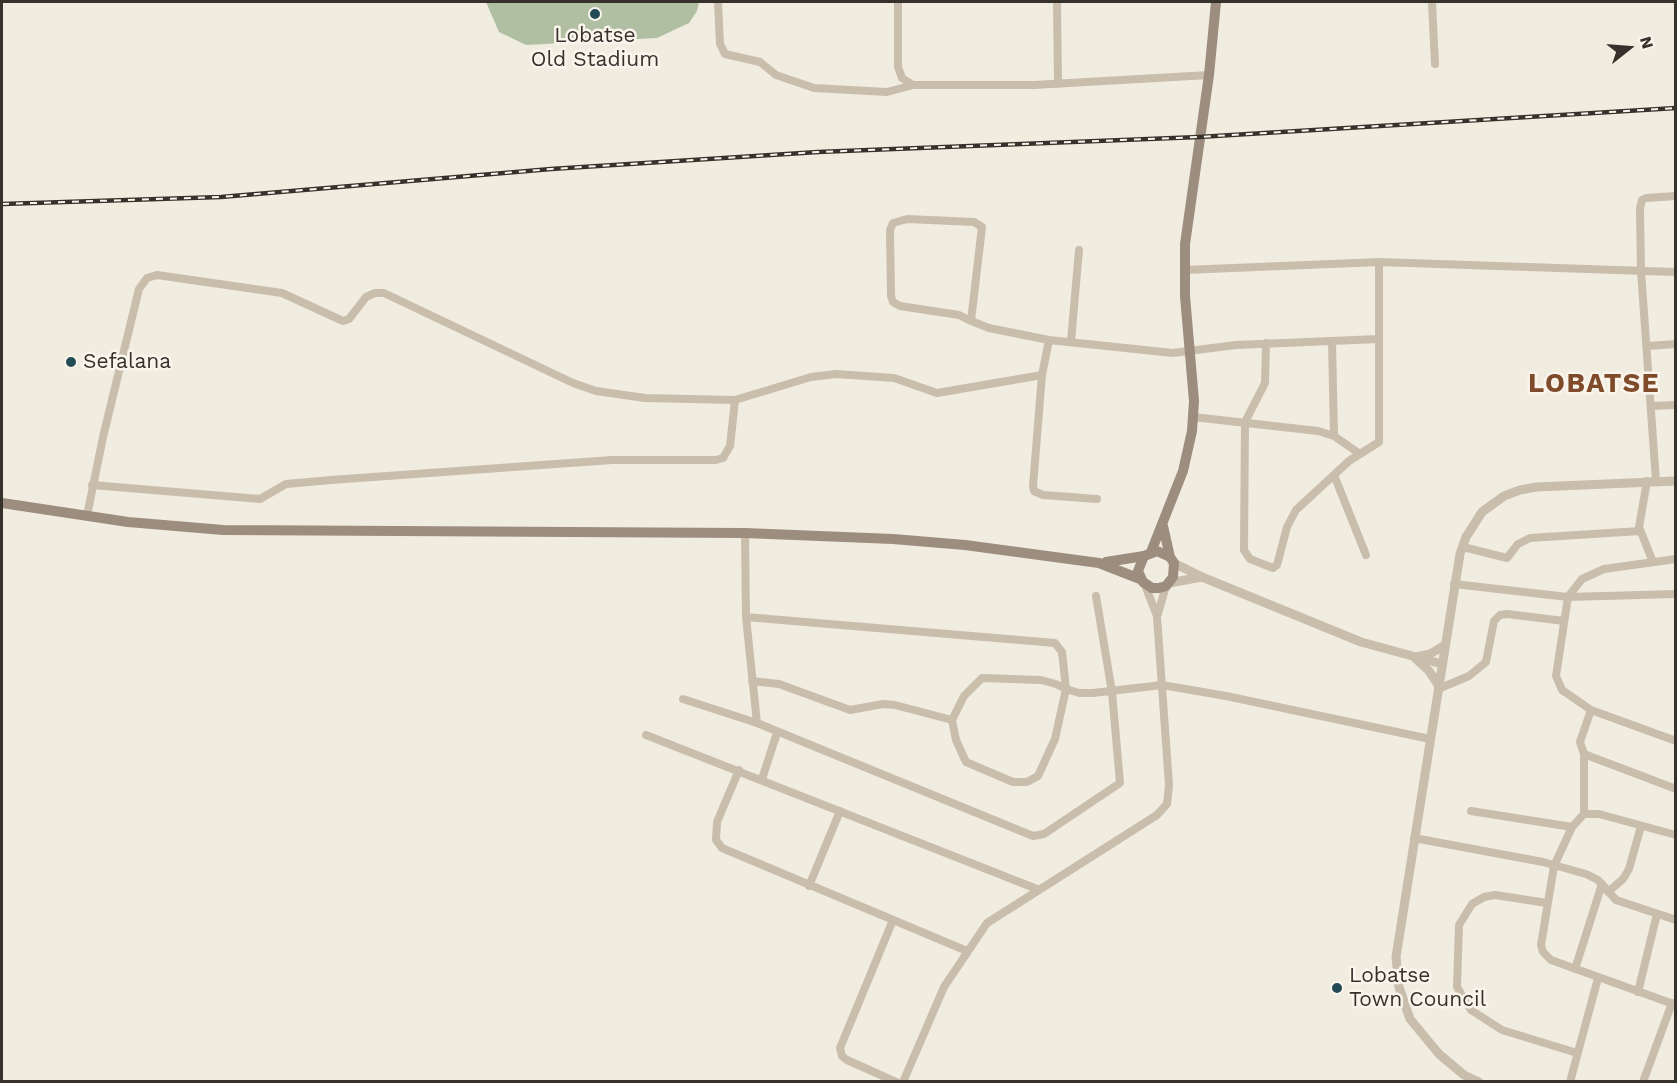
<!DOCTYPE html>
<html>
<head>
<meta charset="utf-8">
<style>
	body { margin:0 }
	#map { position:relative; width:1677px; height:1083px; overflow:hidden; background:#f1ece0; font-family:"Work Sans",sans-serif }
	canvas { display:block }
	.frame { position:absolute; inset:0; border:3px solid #37312b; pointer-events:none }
	.north { position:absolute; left:1599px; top:18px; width:60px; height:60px; -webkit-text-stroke:4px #f9f5ec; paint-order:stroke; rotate:73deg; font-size:16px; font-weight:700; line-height:24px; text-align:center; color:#37312b }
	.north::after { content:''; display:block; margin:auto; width:21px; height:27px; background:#37312b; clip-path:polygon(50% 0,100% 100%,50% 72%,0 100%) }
</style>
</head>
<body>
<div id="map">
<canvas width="1677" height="1083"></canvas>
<div class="frame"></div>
<div class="north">N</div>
</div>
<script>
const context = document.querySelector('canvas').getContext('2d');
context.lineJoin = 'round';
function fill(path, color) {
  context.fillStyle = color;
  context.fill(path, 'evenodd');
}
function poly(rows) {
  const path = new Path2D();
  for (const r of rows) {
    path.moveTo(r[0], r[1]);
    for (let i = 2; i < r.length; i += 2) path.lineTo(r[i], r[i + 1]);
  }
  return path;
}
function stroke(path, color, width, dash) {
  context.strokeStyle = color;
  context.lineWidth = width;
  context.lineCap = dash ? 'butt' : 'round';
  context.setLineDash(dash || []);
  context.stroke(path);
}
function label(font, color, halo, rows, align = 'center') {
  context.font = font + ' "Work Sans",sans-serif';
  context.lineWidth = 5;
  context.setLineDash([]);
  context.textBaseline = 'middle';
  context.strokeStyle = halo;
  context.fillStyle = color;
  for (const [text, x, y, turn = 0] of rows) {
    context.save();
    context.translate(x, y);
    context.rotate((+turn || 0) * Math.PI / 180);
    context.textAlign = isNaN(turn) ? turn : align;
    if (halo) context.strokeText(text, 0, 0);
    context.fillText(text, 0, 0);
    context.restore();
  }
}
const green = poly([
	[486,2,699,2,697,11,689,23,657,38,526,45,499,32]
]);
const minor = poly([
	[718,2,720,44,725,54,760,62,776,75,814,88,887,92,913,85],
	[898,2,898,67,902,78,913,85,1034,85,1209,75],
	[1057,2,1058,84],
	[1432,2,1435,64],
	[1184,270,1379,262,1676,272],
	[971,321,982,227,974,222,907,219,893,223,890,230,891,296,893,302,900,306,959,315,971,321,989,328,1049,340,1173,353,1236,345,1378,339],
	[1049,340,1042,375,1033,486,1034,491,1043,495,1097,499],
	[1071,341,1079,250],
	[1332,341,1334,436],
	[1266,343,1265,383,1245,422,1244,550,1250,559,1273,568,1277,565,1287,527,1296,510,1349,461,1379,442,1379,262],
	[1648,346,1676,344],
	[1652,406,1676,405],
	[1193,417,1318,431,1334,436,1360,454],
	[1334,475,1366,555],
	[1647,481,1639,527,1653,562],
	[1656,481,1641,271,1640,208,1642,200,1646,198,1676,196],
	[92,485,260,499,286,484,331,480,612,460,716,460,723,458,730,446,735,400],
	[87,516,103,437,139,289,147,278,157,275,282,293,343,321,349,319,366,297,375,293,384,293,573,383,596,391,645,398,735,400,811,377,836,374,894,378,937,393,1042,375],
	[745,533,746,617,757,723,1033,836,1044,834,1120,783,1112,692,1096,596],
	[1463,547,1507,558,1518,544,1530,538,1640,531],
	[1676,559,1604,569,1582,579,1568,597,1556,676,1562,690,1591,710,1676,741],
	[1454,584,1568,597,1676,594],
	[1145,585,1157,616],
	[746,617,1055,643,1062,652,1066,689,1055,739,1038,776,1027,782,1013,782,966,762,956,740,952,720,964,696,982,678,1041,680,1056,684,1066,689,1079,693,1093,693,1162,685,1226,696,1430,739],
	[752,681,779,684,850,710,883,704,895,705,952,720],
	[1438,689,1469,676,1486,662,1494,621,1500,615,1507,614,1564,621],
	[683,699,757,723],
	[1591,710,1580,742,1584,754,1676,789],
	[646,735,1037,889],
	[739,770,717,822,716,840,722,848,967,951],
	[762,779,777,733],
	[1471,811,1572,827],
	[1584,814,1584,754],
	[1676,835,1599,814,1584,814,1572,827,1554,866,1541,945,1543,952,1551,960,1676,1005],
	[1414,838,1543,862,1586,874,1598,880,1616,900,1676,920],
	[809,886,840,811],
	[1608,892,1623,879,1629,869,1641,826],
	[1547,903,1495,895,1484,897,1472,904,1459,925,1457,987,1471,1010,1502,1030,1577,1053],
	[893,920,840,1048,842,1056,847,1060,896,1082],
	[1575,969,1602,884],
	[1638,992,1657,914],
	[903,1082,944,987,987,923,1157,815,1167,804,1169,785,1157,617,1166,586],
	[1570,1082,1598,978],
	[1643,1082,1672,1003]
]);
const tertiary = poly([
	[1174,563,1202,577,1361,642,1442,664],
	[1169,583,1202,577],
	[1416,657,1430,654,1445,645],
	[1416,659,1429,671,1439,686],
	[1479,1082,1464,1075,1439,1054,1410,1019,1399,987,1396,957,1460,554,1466,537,1482,512,1504,496,1520,490,1536,487,1676,481]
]);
const secondary = poly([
	[2,503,128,522,223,530,745,533,893,539,965,545,1099,563,1140,579],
	[1163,526,1170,557,1174,563,1173,577,1166,586,1159,588,1152,588,1143,582,1138,571,1144,556,1157,551,1170,557],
	[1151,552,1183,471,1192,431,1194,401,1185,296,1185,244,1209,75,1216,2],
	[1106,562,1144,556]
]);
const rail = poly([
	[2,204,221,197,551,169,818,152,1199,137,1676,108]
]);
const markers = [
	[595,14,6,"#234b56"],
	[71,362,6,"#234b56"],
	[1337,988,6,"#234b56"]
];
const poiNames = [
	["Lobatse",595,36,"center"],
	["Old Stadium",595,60,"center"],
	["Sefalana",83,362],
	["Lobatse",1349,976],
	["Town Council",1349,1000]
];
const districtNames = [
	["LOBATSE",1594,384]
];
fill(green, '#b0bfa1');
stroke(minor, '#c9bdac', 8);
stroke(tertiary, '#c9bdac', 9);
stroke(secondary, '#9c8d7e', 10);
stroke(rail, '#37312b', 4.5);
stroke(rail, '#f9f5ec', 2, [7]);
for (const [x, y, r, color] of markers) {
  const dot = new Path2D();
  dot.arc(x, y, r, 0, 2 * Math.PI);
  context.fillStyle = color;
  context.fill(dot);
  stroke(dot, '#f9f5ec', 2);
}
label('21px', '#37312b', '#f9f5ec', poiNames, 'left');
context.letterSpacing = '1.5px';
label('bold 27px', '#804b2a', '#f9f5ec', districtNames);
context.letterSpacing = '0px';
</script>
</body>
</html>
